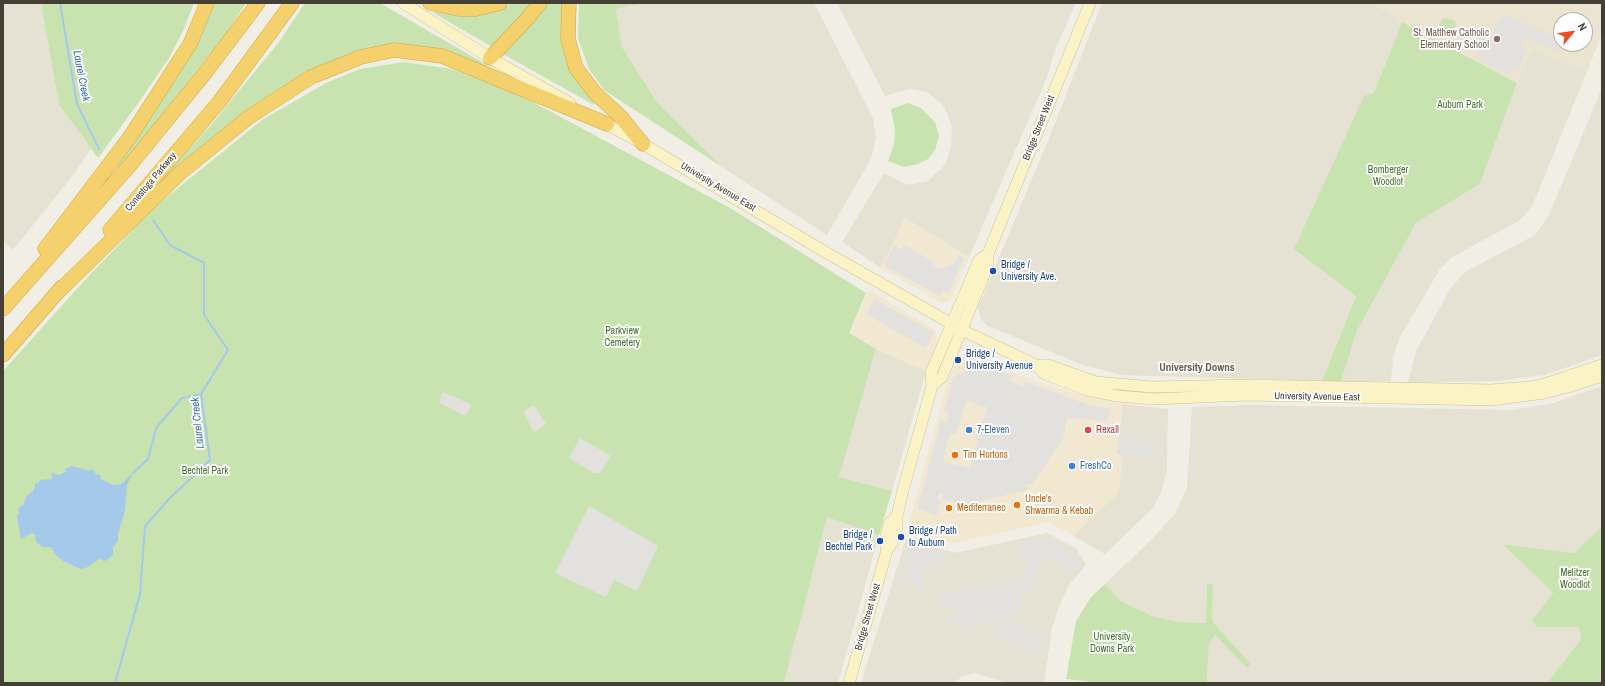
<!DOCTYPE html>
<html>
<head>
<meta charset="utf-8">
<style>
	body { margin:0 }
	#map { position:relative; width:1605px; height:686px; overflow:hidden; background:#f1efe5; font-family:"Archivo Narrow",sans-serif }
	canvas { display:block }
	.frame { position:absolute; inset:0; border:4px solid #433f35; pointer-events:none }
	.north { position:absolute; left:1553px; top:12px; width:40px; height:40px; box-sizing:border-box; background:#fff; border:1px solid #b4b2ae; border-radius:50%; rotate:61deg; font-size:11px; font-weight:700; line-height:16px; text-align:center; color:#433f35 }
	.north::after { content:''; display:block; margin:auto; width:14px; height:18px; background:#ec4f21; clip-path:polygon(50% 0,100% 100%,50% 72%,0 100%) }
</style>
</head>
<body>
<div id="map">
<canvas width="1605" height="686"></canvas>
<div class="frame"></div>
<div class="north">N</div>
</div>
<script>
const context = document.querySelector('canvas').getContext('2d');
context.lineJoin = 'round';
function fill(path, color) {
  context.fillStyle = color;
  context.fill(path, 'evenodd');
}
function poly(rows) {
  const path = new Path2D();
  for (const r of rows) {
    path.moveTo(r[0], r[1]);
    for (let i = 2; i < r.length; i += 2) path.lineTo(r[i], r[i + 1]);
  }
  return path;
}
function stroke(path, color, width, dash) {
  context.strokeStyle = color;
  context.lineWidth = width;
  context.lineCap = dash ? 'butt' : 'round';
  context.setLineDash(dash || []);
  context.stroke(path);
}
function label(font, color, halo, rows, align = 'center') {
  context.font = font + ' "Archivo Narrow",sans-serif';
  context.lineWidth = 3.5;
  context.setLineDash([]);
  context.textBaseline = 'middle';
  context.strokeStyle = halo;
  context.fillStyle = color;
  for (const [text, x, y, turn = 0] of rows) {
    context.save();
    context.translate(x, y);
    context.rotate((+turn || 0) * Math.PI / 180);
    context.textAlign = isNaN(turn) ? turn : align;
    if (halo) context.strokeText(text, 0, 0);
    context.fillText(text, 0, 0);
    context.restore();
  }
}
const residential = poly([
	[3,3,41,3,59,105,91,149,74,174,13,250,3,241],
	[643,3,814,3,873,118,876,138,871,159,827,235,722,167,657,102,622,47,616,9],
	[837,3,1076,3,1055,50,1048,75,969,257,905,218,881,268,842,242,884,173,908,185,928,181,945,165,951,146,952,126,943,105,927,92,909,89,885,96],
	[1102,3,1371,3,1402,22,1374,93,1356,296,1322,381,1122,375,1083,365,988,326,981,319,978,308,1052,131],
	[1532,49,1587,72,1533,204,1525,215,1517,222,1452,257,1440,269,1400,337,1393,357,1391,381,1341,381,1357,331,1416,223,1480,184,1517,83],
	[1602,88,1602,355,1545,375,1496,381,1408,383,1416,351,1450,289,1465,272,1535,235,1549,215],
	[876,349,926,371,892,491,839,477],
	[1602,386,1602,526,1574,553,1504,544,1553,593,1532,620,1579,626,1581,639,1547,683,1207,683,1209,643,1215,634,1246,667,1251,664,1212,621,1213,584,1207,584,1206,623,1178,622,1152,616,1121,601,1105,584,1149,542,1175,514,1187,488,1192,407,1251,405,1513,410,1553,403],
	[1123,404,1168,409,1167,471,1161,493,1152,509,1105,554,1073,536,1119,492,1116,453],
	[827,516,879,535,838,683,784,683],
	[1047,533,1076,548,1086,565,1069,585,1059,607,1052,628,1044,683,1007,683,975,673,963,676,954,683,861,683,906,539,955,553]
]);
const commercial = poly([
	[905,218,969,257,950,301,942,303,881,268],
	[869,290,936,330,938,341,926,371,876,349,849,333],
	[966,352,1026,378,1077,394,1123,404,1116,453,1123,456,1119,492,1073,536,1049,522,955,543,907,530,948,380,954,365,956,366]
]);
const education = poly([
	[1371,3,1602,3,1602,34,1587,72,1532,49,1517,83,1402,22],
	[1561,20,1585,20,1585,44,1561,44]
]);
const green = poly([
	[41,3,194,3,183,31,169,58,139,102,98,158,59,105],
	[211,3,246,3,228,31,119,170,115,165],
	[305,3,380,3,487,65,485,69,432,49,317,71,165,182,162,179,211,125,279,42],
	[512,3,533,3,492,47,432,12,453,13,502,8],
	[547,3,566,3,564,43,596,100,594,105,503,54,538,16],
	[579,3,643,3,616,9,622,47,657,102,722,167,604,90,589,69,578,38],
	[1443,18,1453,20,1456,23,1455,28,1451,31,1441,31,1439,26],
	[1402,22,1517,83,1480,184,1416,223,1357,331,1341,381,1322,381,1356,296,1294,249,1364,96,1374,93],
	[404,62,452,69,516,93,730,208,866,293,849,333,876,349,839,477,892,491,879,535,827,517,784,683,3,683,3,371,84,281,156,206,262,120,326,83,360,69],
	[908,103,921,108,935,122,939,136,935,150,928,159,918,164,904,167,888,161,894,144,895,131,891,109],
	[1602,526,1602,683,1547,683,1581,639,1579,627,1537,627,1532,620,1553,593,1503,544,1574,553],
	[1105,584,1121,601,1152,616,1178,622,1206,623,1207,584,1213,584,1212,621,1251,664,1247,668,1215,635,1209,643,1207,683,1101,683,1066,679,1076,621,1091,597]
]);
const parking = poly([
	[1504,15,1561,39,1557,51,1525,38,1521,48,1526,50,1517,71,1511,68,1509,74,1479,61,1480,57,1476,55,1484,34,1492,37,1498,21,1501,22],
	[894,245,902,250,904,245,934,262,933,265,941,269,954,264,959,255,964,258,948,295,943,291,939,296,884,265],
	[875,299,934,333,926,348,866,314],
	[985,364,1012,376,1010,381,1023,387,1026,382,1086,404,1110,409,1107,421,1067,418,1063,439,1033,483,1026,485,1028,490,962,505,942,499,944,494,940,493,936,499,941,500,937,515,917,509,941,421,947,422,949,413,944,411,953,377],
	[966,401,987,407,970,469,943,461,950,433,956,434],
	[443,392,472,405,465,416,439,402],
	[534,405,546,424,534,432,523,412],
	[1121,436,1156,440,1154,458,1119,454],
	[580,438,611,456,600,473,594,473,569,458],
	[589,506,658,546,637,591,614,580,606,597,555,573],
	[1046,537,1074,554,1083,564,1074,573,1040,554,1038,558,1043,559,1013,619,1008,618,1008,626,1013,621,1046,636,1040,652,993,635,1001,618,961,628,944,622,941,618,955,617,956,610,951,610,951,605,943,606,940,593,973,587,975,593,980,592,978,585,988,583,990,590,993,589,992,583,1015,578,1017,584,1027,567,1019,542],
	[916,545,948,555,935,565,929,562,927,567,915,566,921,569,924,586,921,590,903,576,905,572,901,571,908,548,914,550]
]);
const water = poly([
	[72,466,89,471,92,469,94,472,95,471,95,474,100,475,101,479,113,485,121,484,133,473,127,485,125,510,118,534,118,541,113,547,113,555,105,561,99,559,88,567,81,569,63,561,56,555,51,547,42,547,36,541,36,539,34,539,36,535,32,533,21,539,17,516,19,513,18,509,23,505,27,496,34,490,35,484,38,483,40,480,51,479,53,477,50,473,59,475,66,472,65,469]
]);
const stream = poly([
	[60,3,77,104,99,149],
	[133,473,148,459,156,428,168,414,182,398,201,394],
	[115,683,140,594,145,526,169,499,210,460,201,394,228,350,204,315,204,263,170,245,153,220]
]);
const secondary = poly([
	[403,3,490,58,570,103],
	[601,121,643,144,827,253,968,333,1036,365,1045,374,1087,390,1118,396,1154,399,1246,395,1491,400,1544,393,1568,387,1602,376],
	[1036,365,1048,365,1096,382,1152,387,1247,385,1491,390,1531,387,1548,383,1602,365],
	[932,386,942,377,969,312,988,265,988,254,1090,3],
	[887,550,885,540,889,524,897,516],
	[849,683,887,550,893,542,897,527,897,516,903,490,932,386,931,373,979,260,988,254]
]);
const motorway = poly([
	[430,3,459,9,476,9,500,3],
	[569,3,568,39,576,68,595,93,620,116,643,144],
	[490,58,527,19,540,3],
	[110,230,220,101,292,3],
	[45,249,130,137,190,44,207,3],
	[56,294,180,173,249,117,311,77,361,57,394,50,442,56,607,124],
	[3,309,130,165,205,73,258,3],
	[3,355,62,287]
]);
const markers = [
	[1497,39,4,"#8d6e63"],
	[993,271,4,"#1a4fb4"],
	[958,360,4,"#1a4fb4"],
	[969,430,4,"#3f7fe0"],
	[1088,430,4,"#e0444e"],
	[955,455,4,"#e8710a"],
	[1072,466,4,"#3f7fe0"],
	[1017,505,4,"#e8710a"],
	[949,508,4,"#e8710a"],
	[901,537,4,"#1a4fb4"],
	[880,541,4,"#1a4fb4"]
];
const educationNames = [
	["St. Matthew Catholic",1489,33],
	["Elementary School",1489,45]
];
const parkNames = [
	["Auburn Park",1460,105],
	["Bomberger",1388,170],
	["Woodlot",1388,182],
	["Parkview",622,331],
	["Cemetery",622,343],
	["Bechtel Park",205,471],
	["Melitzer",1575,573],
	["Woodlot",1575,585],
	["University",1112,637],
	["Downs Park",1112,649]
];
const streetNames = [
	["Bridge Street West",1039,128,-68],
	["Conestoga Parkway",151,182,-50],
	["University Avenue East",718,187,31],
	["University Avenue East",1317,397,1],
	["Bridge Street West",868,617,-74]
];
const transitNames = [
	["Bridge /",1001,265],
	["University Ave.",1001,277],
	["Bridge /",966,354],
	["University Avenue",966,366],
	["Bridge / Path",909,531],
	["to Auburn",909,543],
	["Bridge /",872,535,"right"],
	["Bechtel Park",872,547,"right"]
];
const shopNames = [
	["7-Eleven",977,430],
	["FreshCo",1080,466]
];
const healthNames = [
	["Rexall",1096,430]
];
const foodNames = [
	["Tim Hortons",963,455],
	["Uncle's",1025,499],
	["Shwarma & Kebab",1025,511],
	["Mediterraneo",957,508]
];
const waterNames = [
	["Laurel Creek",81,76,79],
	["Laurel Creek",198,423,-96]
];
const neighbourhoodNames = [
	["University Downs",1197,368]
];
fill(residential, '#e5e1d3');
fill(commercial, '#f2e7d1');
fill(education, '#eae4d0');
fill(green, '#c8e3b0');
fill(parking, '#e2e1dd');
fill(water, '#a4c9eb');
stroke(stream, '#a4c9eb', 2);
stroke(secondary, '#cfc497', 12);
stroke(motorway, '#d3a73d', 15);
stroke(secondary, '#fbf2c5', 11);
stroke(motorway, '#f5d16d', 14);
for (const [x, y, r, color] of markers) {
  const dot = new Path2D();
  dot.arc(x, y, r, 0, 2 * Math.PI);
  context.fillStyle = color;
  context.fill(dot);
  stroke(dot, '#fff', 1.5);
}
label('10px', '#785e54', '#fff', educationNames, 'right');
label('10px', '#41712c', '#fff', parkNames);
label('10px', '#433f35', '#fff', streetNames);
label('10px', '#164399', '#fff', transitNames, 'left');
label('10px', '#366cbe', '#fff', shopNames, 'left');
label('10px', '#be3a42', '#fff', healthNames, 'left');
label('10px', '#c56008', '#fff', foodNames, 'left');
label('italic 11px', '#356fa8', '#fff', waterNames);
label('bold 11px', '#655d4d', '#fff', neighbourhoodNames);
</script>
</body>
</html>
